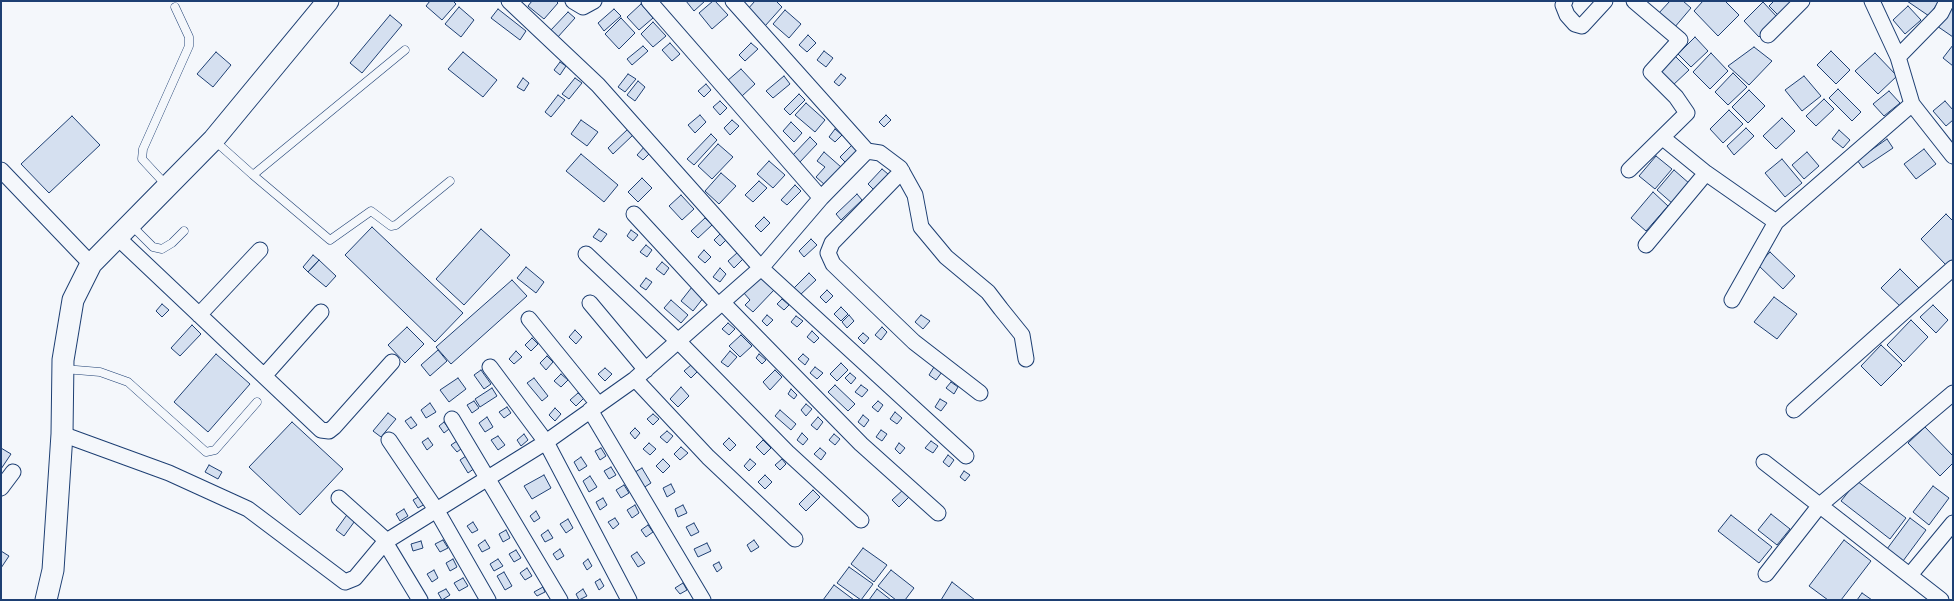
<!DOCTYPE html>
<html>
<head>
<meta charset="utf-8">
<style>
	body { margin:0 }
	#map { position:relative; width:1954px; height:601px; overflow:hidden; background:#f4f7fb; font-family:Karla,sans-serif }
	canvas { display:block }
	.frame { position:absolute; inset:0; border:2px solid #1d3f73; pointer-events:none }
</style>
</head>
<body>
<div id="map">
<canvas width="1954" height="601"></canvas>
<div class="frame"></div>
</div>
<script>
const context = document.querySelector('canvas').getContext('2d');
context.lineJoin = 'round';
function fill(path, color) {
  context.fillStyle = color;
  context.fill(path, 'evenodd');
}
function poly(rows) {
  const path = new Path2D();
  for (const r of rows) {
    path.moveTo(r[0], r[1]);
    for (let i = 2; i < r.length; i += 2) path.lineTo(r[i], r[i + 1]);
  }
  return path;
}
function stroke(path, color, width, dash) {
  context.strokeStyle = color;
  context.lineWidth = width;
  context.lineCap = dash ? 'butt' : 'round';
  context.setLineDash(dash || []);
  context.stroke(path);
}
const building = poly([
	[430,1,453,1,456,4,442,20,426,6,430,1],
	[532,1,556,1,558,3,544,19,528,6,532,1],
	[686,1,705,1,694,11,686,1],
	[713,1,715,1,728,15,712,29,699,13,713,1],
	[755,1,776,1,782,7,765,26,747,10,755,1],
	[1670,1,1683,1,1691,8,1674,28,1658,14,1670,1],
	[1703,1,1725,1,1739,15,1718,36,1694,11,1703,1],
	[1774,1,1794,1,1779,16,1769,6,1774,1],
	[1907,1,1939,1,1929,16,1907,1],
	[1763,2,1778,18,1759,37,1744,21,1763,2],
	[1953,3,1953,37,1937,26,1953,3],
	[641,4,653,18,639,30,627,17,641,4],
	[1908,6,1921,20,1905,34,1893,20,1908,6],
	[459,7,474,20,461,37,445,24,459,7],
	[498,9,526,31,520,40,491,18,498,9],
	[614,9,621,16,604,31,598,23,614,9],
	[785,10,801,24,789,38,773,24,785,10],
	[568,12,575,18,557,38,550,31,568,12],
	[390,15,402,25,362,73,350,63,390,15],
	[621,18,635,33,619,49,605,34,621,18],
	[653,22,666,36,653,47,641,34,653,22],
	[808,35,816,43,807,52,799,45,808,35],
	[1695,37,1708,51,1691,67,1678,54,1695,37],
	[670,43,680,54,672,61,662,50,670,43],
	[751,43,758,49,745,61,739,55,751,43],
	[1953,45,1953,66,1943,58,1953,45],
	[643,46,648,51,632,65,627,59,643,46],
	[1754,47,1772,61,1749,85,1728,66,1754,47],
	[824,51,833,58,826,67,817,60,824,51],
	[1831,51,1850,70,1836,84,1817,65,1831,51],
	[216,52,231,65,213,87,197,74,216,52],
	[463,52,497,80,483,97,448,69,463,52],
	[1711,53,1728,71,1710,89,1693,72,1711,53],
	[1875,53,1897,76,1878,94,1855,71,1875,53],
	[1673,54,1689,70,1672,86,1656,71,1673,54],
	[560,62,566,66,560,75,554,70,560,62],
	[741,69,755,84,742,96,727,81,741,69],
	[1733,73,1747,87,1728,105,1715,92,1733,73],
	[628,74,636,79,625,92,618,87,628,74],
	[841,74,846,78,839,86,834,82,841,74],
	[784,76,790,84,773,98,766,91,784,76],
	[1804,76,1821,96,1802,111,1785,90,1804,76],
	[523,78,529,83,524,91,517,87,523,78],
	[575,78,582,83,569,99,562,94,575,78],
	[638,81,645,87,635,101,627,95,638,81],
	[706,84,711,90,704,97,698,91,706,84],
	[1838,89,1861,112,1852,121,1829,98,1838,89],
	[1749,90,1765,106,1748,123,1732,107,1749,90],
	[1889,91,1900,103,1884,116,1873,104,1889,91],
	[799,94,805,100,790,115,784,109,799,94],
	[558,95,565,100,551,117,545,112,558,95],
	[1824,99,1834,109,1816,126,1806,116,1824,99],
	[720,101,727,108,720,115,713,107,720,101],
	[1945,101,1953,110,1953,120,1946,126,1933,111,1945,101],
	[806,103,825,120,815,132,795,115,806,103],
	[1729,110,1743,124,1723,143,1710,129,1729,110],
	[700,115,706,122,695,133,688,125,700,115],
	[886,115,891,120,884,127,879,122,886,115],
	[72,116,100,145,49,193,21,164,72,116],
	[1782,118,1795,131,1776,149,1763,136,1782,118],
	[581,120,598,132,587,146,571,134,581,120],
	[732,120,739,126,730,135,724,128,732,120],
	[791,122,802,133,794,142,783,131,791,122],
	[1746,128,1754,136,1734,155,1727,146,1746,128],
	[628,129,633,135,613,154,608,148,628,129],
	[835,129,842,135,835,142,829,137,835,129],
	[1839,130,1850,140,1843,148,1832,139,1839,130],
	[711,134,717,140,694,165,687,159,711,134],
	[810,137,817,144,799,163,792,156,810,137],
	[1887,139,1893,148,1863,168,1857,160,1887,139],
	[718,144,733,157,712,179,698,166,718,144],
	[646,145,652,151,643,160,637,155,646,145],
	[852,145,857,151,845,162,840,157,852,145],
	[1924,149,1936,164,1916,179,1904,164,1924,149],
	[824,152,841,167,825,185,816,177,825,167,817,161,824,152],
	[1807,152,1819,166,1804,179,1792,165,1807,152],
	[581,154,618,185,604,202,566,171,581,154],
	[1656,156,1672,169,1655,189,1639,176,1656,156],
	[1782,159,1802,183,1785,197,1765,173,1782,159],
	[769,161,785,175,773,188,757,174,769,161],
	[882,169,888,174,874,190,868,184,882,169],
	[1674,170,1690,184,1673,204,1657,190,1674,170],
	[721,173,736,186,719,204,705,191,721,173],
	[642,178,652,188,638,202,628,192,642,178],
	[759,181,767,188,753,202,745,195,759,181],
	[795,185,801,191,787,205,781,200,795,185],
	[1653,192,1668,206,1646,231,1631,218,1653,192],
	[857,194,862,200,841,220,836,214,857,194],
	[681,195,694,209,682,220,669,206,681,195],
	[1946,214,1953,221,1953,259,1946,265,1921,239,1946,214],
	[764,217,770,223,761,232,755,226,764,217],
	[705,218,712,225,698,238,691,231,705,218],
	[372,227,463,313,435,342,345,255,372,227],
	[481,229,510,255,464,305,436,279,481,229],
	[599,229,607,234,601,242,593,237,599,229],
	[631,230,638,235,633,241,627,236,631,230],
	[721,233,727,239,720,246,714,240,721,233],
	[811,239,817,245,804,257,799,251,811,239],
	[646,245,652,250,647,257,640,252,646,245],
	[704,250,711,257,705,263,698,257,704,250],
	[738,252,744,258,734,268,728,261,738,252],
	[1770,252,1795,276,1783,289,1758,265,1770,252],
	[313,255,319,260,308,272,303,267,313,255],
	[319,260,336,276,326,287,308,272,319,260],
	[662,262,669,268,664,275,656,269,662,262],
	[526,267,544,282,536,293,517,278,526,267],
	[720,268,726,274,720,282,713,277,720,268],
	[1900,269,1919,288,1901,307,1881,288,1900,269],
	[809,273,816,280,800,295,794,288,809,273],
	[759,275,774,290,753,312,745,305,750,300,743,292,759,275],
	[646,278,652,282,646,290,640,286,646,278],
	[512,280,527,296,451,364,436,347,512,280],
	[692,287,704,297,693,311,681,301,692,287],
	[827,290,833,296,826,303,820,297,827,290],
	[1774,297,1797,314,1777,339,1754,322,1774,297],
	[782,299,789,305,784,310,777,304,782,299],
	[671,300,688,315,681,323,664,308,671,300],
	[162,304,169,310,162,317,156,311,162,304],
	[1933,305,1948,320,1936,333,1920,317,1933,305],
	[841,307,848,314,841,321,834,314,841,307],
	[767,315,773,320,767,326,762,321,767,315],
	[849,315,854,321,847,328,842,322,849,315],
	[921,315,930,321,923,329,915,322,921,315],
	[796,316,803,321,797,327,791,322,796,316],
	[1911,320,1928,337,1904,362,1887,345,1911,320],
	[728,323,735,329,729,335,722,329,728,323],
	[192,325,201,334,180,356,171,348,192,325],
	[407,327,424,344,405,363,388,345,407,327],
	[882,327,887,332,881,340,875,335,882,327],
	[575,330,582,337,576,344,569,337,575,330],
	[812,331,819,338,814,343,807,337,812,331],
	[863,333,869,338,864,344,858,338,863,333],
	[741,335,752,346,740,357,729,346,741,335],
	[532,338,538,344,531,351,525,345,532,338],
	[1881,345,1902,365,1881,386,1861,366,1881,345],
	[438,350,447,361,430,376,421,365,438,350],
	[516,351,522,357,514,364,509,359,516,351],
	[730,351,737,357,728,367,721,362,730,351],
	[216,354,250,384,208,432,174,402,216,354],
	[759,354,766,360,762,364,756,358,759,354],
	[803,354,809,359,805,365,798,359,803,354],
	[547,356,553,362,546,370,540,363,547,356],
	[841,363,848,370,837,381,830,374,841,363],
	[691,365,698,371,691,378,684,371,691,365],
	[815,367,823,373,817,379,810,373,815,367],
	[934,367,942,372,936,380,929,375,934,367],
	[605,368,612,374,605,381,598,374,605,368],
	[481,370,491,384,484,389,474,375,481,370],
	[775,370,782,377,770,390,763,382,775,370],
	[850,373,856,378,851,384,845,378,850,373],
	[561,374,568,380,561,387,554,381,561,374],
	[458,378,466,389,449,402,440,390,458,378],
	[534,378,548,396,542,401,527,383,534,378],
	[951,382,958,387,954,394,946,388,951,382],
	[835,385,855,404,848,411,828,392,835,385],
	[861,385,868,390,862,397,855,392,861,385],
	[681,387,689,396,678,407,670,399,681,387],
	[492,388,497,396,480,407,475,399,492,388],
	[791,389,797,395,794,399,788,394,791,389],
	[578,393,584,398,576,406,570,400,578,393],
	[940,399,947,403,941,411,935,407,940,399],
	[474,401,479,408,472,413,467,405,474,401],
	[878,401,883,405,878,412,872,407,878,401],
	[430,403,436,412,426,418,421,410,430,403],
	[806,404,812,409,806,416,801,410,806,404],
	[507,407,511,413,504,418,499,412,507,407],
	[555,408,561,414,555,421,549,415,555,408],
	[780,410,796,424,791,430,775,416,780,410],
	[895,412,902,418,897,424,890,419,895,412],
	[388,413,396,419,381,437,373,431,388,413],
	[653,414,659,419,653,425,647,419,653,414],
	[863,415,869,420,864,427,858,422,863,415],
	[411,417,417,425,411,429,405,421,411,417],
	[487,417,493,427,485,432,479,423,487,417],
	[818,417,823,422,817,430,811,425,818,417],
	[292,422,343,469,300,515,249,467,292,422],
	[444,422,449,429,444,433,439,426,444,422],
	[1925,427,1953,456,1953,463,1940,476,1908,443,1925,427],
	[635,428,640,433,635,439,630,433,635,428],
	[881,430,887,434,882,441,876,437,881,430],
	[667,431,673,436,667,443,660,437,667,431],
	[802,433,808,439,803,445,797,440,802,433],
	[524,434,528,440,521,446,517,440,524,434],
	[834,434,840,439,835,445,829,440,834,434],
	[498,436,505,445,498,450,491,440,498,436],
	[428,438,433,445,427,450,422,442,428,438],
	[729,438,736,445,730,451,723,444,729,438],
	[763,440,771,448,764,455,756,447,763,440],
	[457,441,461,449,457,452,451,445,457,441],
	[931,441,938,446,933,453,925,448,931,441],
	[649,443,656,449,650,455,643,449,649,443],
	[899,443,905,448,900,454,895,449,899,443],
	[681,447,688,453,680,460,674,454,681,447],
	[1,448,11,454,1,469,1,448],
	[601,448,606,456,600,460,595,451,601,448],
	[820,448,826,453,821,460,814,454,820,448],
	[948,455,954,460,949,467,943,462,948,455],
	[466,456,475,468,468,473,460,460,466,456],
	[581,457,587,466,579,471,574,462,581,457],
	[663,459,670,466,663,473,656,466,663,459],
	[750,459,756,464,749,471,744,466,750,459],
	[782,459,786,464,780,470,775,465,782,459],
	[209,465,222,472,218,479,205,472,209,465],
	[611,467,616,475,609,479,604,471,611,467],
	[642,468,651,483,640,490,630,475,642,468],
	[964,471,970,475,965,481,960,477,964,471],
	[544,475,551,488,532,499,524,486,544,475],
	[765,475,772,482,765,489,758,482,765,475],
	[590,476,597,487,589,492,583,481,590,476],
	[1857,481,1906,518,1890,539,1841,501,1857,481],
	[671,484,675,492,667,497,663,488,671,484],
	[624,485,629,493,621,498,616,490,624,485],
	[1933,486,1949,498,1929,525,1913,512,1933,486],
	[904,489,910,496,899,507,892,500,904,489],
	[813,490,820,497,806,511,799,504,813,490],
	[420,496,425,504,418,508,413,500,420,496],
	[603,498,607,505,600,510,596,502,603,498],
	[635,505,639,513,632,518,627,510,635,505],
	[683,505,687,513,678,517,675,509,683,505],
	[404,509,408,516,400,521,396,514,404,509],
	[536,511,540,518,534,522,530,516,536,511],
	[349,512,357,518,344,536,336,530,349,512],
	[1771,514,1790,529,1777,545,1758,530,1771,514],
	[1731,515,1772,547,1759,563,1718,531,1731,515],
	[615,518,619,524,613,529,608,522,615,518],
	[1910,518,1926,530,1903,561,1887,549,1910,518],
	[568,519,573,528,566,533,560,524,568,519],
	[473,522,478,530,472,533,467,526,473,522],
	[694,523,699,532,691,536,686,527,694,523],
	[648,525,653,532,646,537,641,530,648,525],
	[506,530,510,538,503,542,499,534,506,530],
	[548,530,553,538,545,542,541,535,548,530],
	[443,540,448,548,440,552,435,544,443,540],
	[485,540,490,548,482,552,478,545,485,540],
	[754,540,759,547,751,552,747,545,754,540],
	[1844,540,1871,561,1841,600,1828,600,1809,586,1844,540],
	[421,541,423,548,413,551,411,544,421,541],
	[707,543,711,551,698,557,694,549,707,543],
	[863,548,887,565,874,582,851,564,863,548],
	[560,549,564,556,557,560,553,554,560,549],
	[516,550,521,558,514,562,509,554,516,550],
	[1,551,9,556,1,568,1,551],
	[637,552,645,563,638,567,631,556,637,552],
	[453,559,457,567,450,571,446,563,453,559],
	[498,559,503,566,494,571,490,564,498,559],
	[588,559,592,566,587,570,583,563,588,559],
	[719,562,722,568,717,572,713,565,719,562],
	[849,567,873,584,861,600,837,583,849,567],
	[527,568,532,576,525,580,520,573,527,568],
	[434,570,438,578,432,582,427,574,434,570],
	[891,570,914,588,905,600,896,600,878,586,891,570],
	[504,572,512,586,505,590,497,576,504,572],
	[463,578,468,586,459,591,454,583,463,578],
	[600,579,604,586,599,590,595,582,600,579],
	[952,582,975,600,941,600,952,582],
	[683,583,687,590,680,594,675,588,683,583],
	[834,585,854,600,823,600,834,585],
	[543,587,545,592,537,596,534,592,543,587],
	[446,589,450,595,442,600,438,593,446,589],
	[583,589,587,596,579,600,576,594,583,589],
	[877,589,891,600,869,600,877,589],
	[1862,593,1872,600,1857,600,1862,593]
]);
const lane = poly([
	[215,141,253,175,405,50],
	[253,175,330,240,371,211,391,226,396,225,450,181],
	[167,186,142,159,143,149,189,46,189,37,175,7],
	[131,225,153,247,162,249,172,243,184,231],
	[64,369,100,372,128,382,206,452,215,450,257,402]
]);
const street = poly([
	[509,1,598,85,761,268,966,456],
	[573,1,583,7,594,1],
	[649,1,821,198],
	[733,1,867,151,880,153,900,168,915,195,921,227,946,257,988,292,1001,309,1022,335,1026,359],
	[1565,1,1563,5,1567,15,1575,24,1582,26,1605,1],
	[1872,1,1898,57,1912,104,1953,156],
	[1768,35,1802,1],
	[1898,57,1941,13,1947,1],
	[1663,138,1706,173],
	[1,170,91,264],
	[1629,170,1687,113,1676,97,1651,72,1680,40,1634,1],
	[902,171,832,243,828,253,833,264,914,342,980,393],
	[634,214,718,305],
	[118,238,321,430,329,431,334,427,392,362],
	[1646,245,1706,173,1776,222,1912,104],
	[586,254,678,341,787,452,861,520],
	[1732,300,1776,222],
	[722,302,861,444,938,513],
	[590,303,646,370],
	[199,315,260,250],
	[529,319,598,404],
	[490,367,546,442,629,600],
	[264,376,321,312],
	[635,379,708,457,795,539],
	[590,410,703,600],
	[1794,410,1953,268],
	[452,419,560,600],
	[62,434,169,473,248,509,345,582,355,578,385,542,546,442,635,379,761,268,821,198,867,151],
	[389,440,437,511,488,600],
	[1764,462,1941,600],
	[1,488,13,472],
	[339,498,387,541],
	[385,542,420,600],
	[1766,574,1820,505,1953,393],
	[1910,575,1953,523]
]);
const secondary = poly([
	[46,600,53,570,62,434,63,360,73,300,91,264,214,139,328,1]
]);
fill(building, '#d5e0f0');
stroke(building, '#1d3f73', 1);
stroke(lane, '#1d3f73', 9);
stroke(street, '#1d3f73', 17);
stroke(secondary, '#1d3f73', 23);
stroke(lane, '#f4f7fb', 8);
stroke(street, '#f4f7fb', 15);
stroke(secondary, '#f4f7fb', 21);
</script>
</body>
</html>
